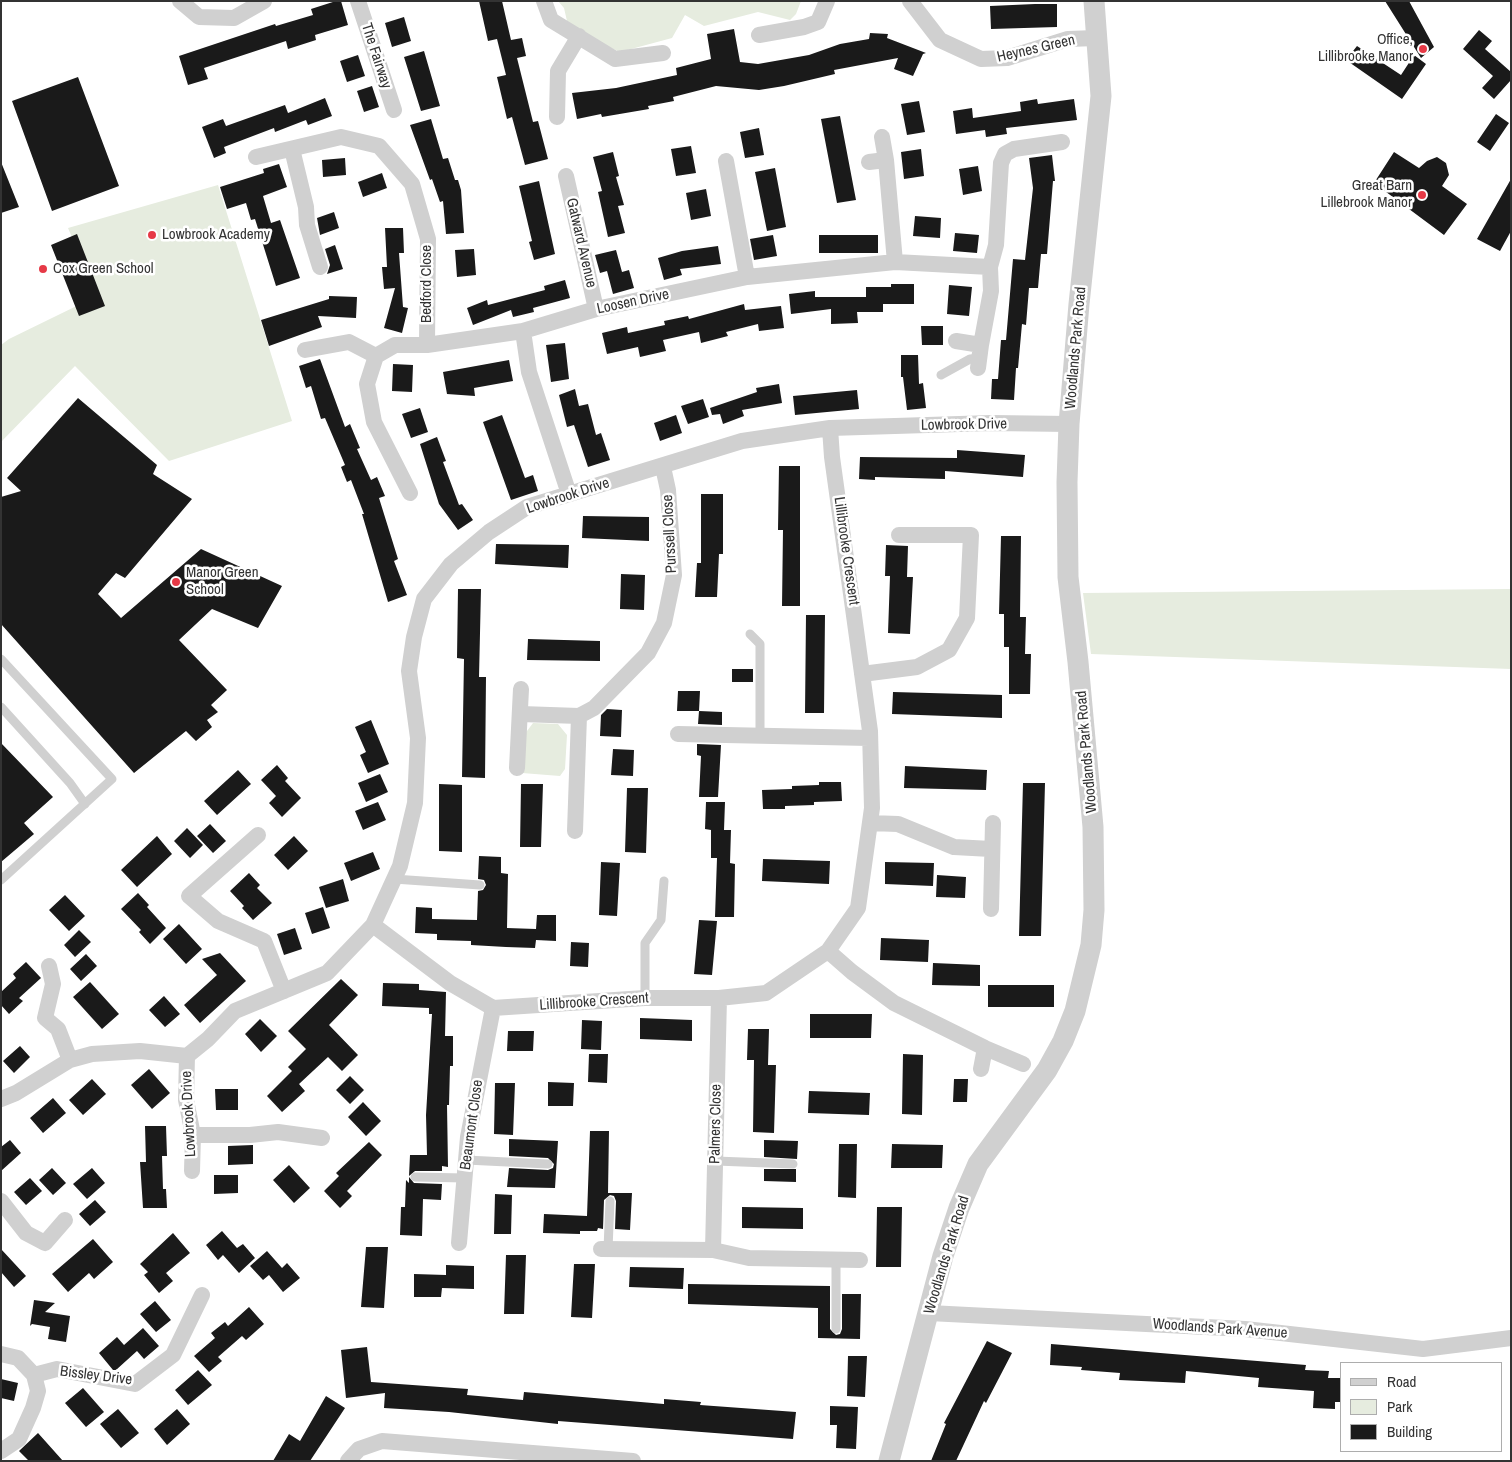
<!DOCTYPE html>
<html>
<head>
<meta charset="utf-8">
<style>
	body { margin:0 }
	#map { position:relative; width:1512px; height:1462px; overflow:hidden; background:#fff; font-family:"Archivo Narrow",sans-serif }
	canvas { display:block }
	.frame { position:absolute; inset:0; border:2px solid #333; pointer-events:none }
	.legend { position:absolute; left:1340px; top:1362px; width:162px; height:90px; box-sizing:border-box; background:#fff; border:1px solid #adadad; margin:0; padding:6px 9px; list-style:none; font-size:15px; color:#333 }
	.legend li { display:flex; align-items:center; gap:10px; height:25px }
	.legend b { width:25px; border:1px solid #adadad }
</style>
</head>
<body>
<div id="map">
<canvas width="1512" height="1462"></canvas>
<div class="frame"></div>
<ul class="legend">
<li><b style="height:6px;background:#d0d0d0"></b>Road</li>
<li><b style="height:14px;background:#e6ecdf"></b>Park</li>
<li><b style="height:14px;background:#1a1a1a"></b>Building</li>
</ul>
</div>
<script>
const context = document.querySelector('canvas').getContext('2d');
context.lineJoin = 'round';
function fill(path, color) {
  context.fillStyle = color;
  context.fill(path, 'evenodd');
}
function poly(rows) {
  const path = new Path2D();
  for (const r of rows) {
    path.moveTo(r[0], r[1]);
    for (let i = 2; i < r.length; i += 2) path.lineTo(r[i], r[i + 1]);
  }
  return path;
}
function stroke(path, color, width, dash) {
  context.strokeStyle = color;
  context.lineWidth = width;
  context.lineCap = dash ? 'butt' : 'round';
  context.setLineDash(dash || []);
  context.stroke(path);
}
function label(font, color, halo, rows, align = 'center') {
  context.font = font + ' "Archivo Narrow",sans-serif';
  context.lineWidth = 5;
  context.setLineDash([]);
  context.textBaseline = 'middle';
  context.strokeStyle = halo;
  context.fillStyle = color;
  for (const [text, x, y, turn = 0] of rows) {
    context.save();
    context.translate(x, y);
    context.rotate((+turn || 0) * Math.PI / 180);
    context.textAlign = isNaN(turn) ? turn : align;
    if (halo) context.strokeText(text, 0, 0);
    context.fillText(text, 0, 0);
    context.restore();
  }
}
const green = poly([
	[558,1,801,1,796,14,790,20,758,12,704,26,685,15,672,38,620,52,602,44,567,21,564,8],
	[218,185,292,421,169,461,75,366,1,442,1,345,9,339,97,296,68,228],
	[1511,589,1511,669,1091,654,1083,593],
	[533,723,558,724,567,735,565,769,560,776,522,773,524,735]
]);
const building = poly([
	[336,1,341,1,348,25,315,35,316,40,288,49,286,41,204,68,208,79,188,85,179,56,275,24,276,26,313,15,311,9],
	[479,1,502,1,511,40,522,38,526,56,517,58,533,122,538,121,548,159,525,165,512,117,507,119,497,77,506,75,497,39,488,41],
	[1385,1,1409,1,1434,47,1421,58],
	[1035,4,1057,4,1057,27,991,29,990,6],
	[404,17,411,41,392,47,385,23],
	[734,29,740,62,758,64,809,55,840,44,869,39,870,33,888,34,887,38,926,53,923,54,913,76,894,69,898,58,834,70,835,74,784,86,759,90,716,86,673,97,674,101,648,106,649,109,602,117,601,114,577,119,572,93,616,88,677,75,676,68,711,59,707,34],
	[1479,30,1492,41,1485,49,1511,72,1511,80,1494,99,1482,88,1493,76,1463,49],
	[1357,46,1401,75,1414,55,1426,64,1402,99,1346,60],
	[424,51,440,106,421,111,404,57],
	[358,55,365,76,347,82,340,61],
	[78,77,119,186,52,211,12,101],
	[372,86,379,107,364,112,357,91],
	[325,98,332,116,308,125,306,120,275,132,274,128,224,147,226,153,214,158,202,127,223,119,226,126,285,105,288,113],
	[1037,99,1038,104,1074,99,1077,120,1006,128,1007,134,986,137,985,130,956,134,953,111,972,108,973,118,1021,111,1020,102],
	[919,101,925,132,907,135,901,104],
	[1496,114,1509,123,1490,151,1477,142],
	[840,116,856,200,837,203,821,119],
	[431,119,443,159,448,158,455,180,458,180,461,190,464,233,446,234,443,201,440,202,432,179,430,180,410,125],
	[759,128,764,155,745,158,740,132],
	[691,146,696,173,676,176,671,149],
	[921,149,924,176,904,179,901,152],
	[613,152,619,176,616,177,624,205,618,206,625,233,608,237,598,192,602,191,593,157],
	[1394,152,1419,168,1427,161,1437,157,1446,163,1449,175,1442,186,1467,204,1444,235,1374,183],
	[1052,155,1055,181,1053,181,1047,254,1041,254,1038,288,1029,288,1026,325,1022,324,1018,368,1016,368,1014,400,991,399,992,379,998,379,1001,340,1006,340,1013,259,1025,260,1033,188,1029,158],
	[345,158,346,175,323,177,322,160],
	[1,162,19,207,1,213],
	[279,164,287,187,263,196,271,223,280,220,300,278,276,286,255,219,251,220,246,203,227,209,220,187,264,173,263,169],
	[978,166,982,191,963,195,959,169],
	[775,168,786,227,767,231,755,172],
	[382,173,387,188,363,197,358,182],
	[1511,179,1511,231,1500,251,1477,239],
	[539,181,555,254,534,260,529,242,532,241,519,186],
	[706,189,711,216,691,220,686,193],
	[334,212,339,228,320,235,317,218],
	[915,216,941,218,940,238,913,236],
	[385,228,403,228,404,253,399,253,403,307,408,308,402,333,384,328,395,288,384,289,382,267,387,267],
	[955,233,979,235,977,253,953,251],
	[77,234,105,306,79,316,51,245],
	[773,235,777,256,754,260,750,239],
	[819,235,878,235,878,253,819,253],
	[335,245,343,269,327,274,330,265,325,249],
	[718,246,721,264,680,269,682,275,664,280,658,258,682,251],
	[474,249,476,275,457,277,455,250],
	[616,250,622,272,629,270,634,288,613,294,607,271,600,273,595,255],
	[565,280,570,298,533,308,534,312,513,317,511,310,473,325,467,308,487,300,488,305,545,290,544,286],
	[891,284,914,284,914,304,883,304,883,312,857,312,858,323,831,324,831,309,791,314,789,294,815,291,815,297,866,297,866,287,891,287],
	[949,285,972,287,969,316,947,314],
	[329,296,357,297,356,318,318,316,322,327,269,346,261,320,329,299],
	[744,304,745,310,781,306,784,328,759,331,758,324,726,332,728,336,701,343,699,332,663,340,666,351,640,357,638,347,607,354,602,333,627,327,628,333,665,325,664,321,688,316,689,319],
	[921,326,943,326,943,345,922,345],
	[565,343,569,379,551,382,546,345],
	[901,355,918,355,919,384,923,383,926,408,907,410,903,377,901,377],
	[320,359,345,427,350,424,360,448,357,449,371,480,377,477,385,496,379,498,398,559,394,561,407,595,388,602,362,514,364,514,351,480,347,482,341,467,345,465,325,418,321,419,311,386,306,388,299,366],
	[509,360,513,381,474,388,475,396,447,394,443,372],
	[393,364,413,365,412,392,392,391],
	[779,384,782,403,742,410,744,416,723,424,720,414,712,415,710,408,757,392,756,388],
	[575,389,579,406,588,404,596,435,601,433,610,460,588,467,574,425,567,427,559,395],
	[857,390,859,409,795,415,793,396],
	[78,398,157,465,153,474,192,499,125,578,116,573,98,594,121,618,201,549,282,586,258,628,212,609,179,640,227,690,211,705,218,712,207,720,212,727,196,741,186,731,134,773,1,624,1,497,21,491,7,478],
	[703,399,709,417,688,424,681,406],
	[420,408,428,432,411,438,402,414],
	[502,415,525,478,533,475,538,491,511,500,483,422],
	[676,415,682,433,660,441,654,423],
	[437,437,446,461,443,462,459,505,462,504,473,520,458,530,439,504,420,444],
	[957,450,1025,455,1023,477,945,471,945,479,875,477,875,480,859,479,860,457,957,458],
	[779,466,800,466,800,606,782,606,783,530,778,530],
	[701,494,723,494,723,554,719,554,717,597,695,597,697,563,701,563],
	[583,516,649,517,649,541,582,538],
	[1001,536,1021,536,1020,617,1026,617,1025,654,1031,654,1030,694,1009,694,1009,647,1004,647,1004,614,999,614],
	[496,544,569,545,568,568,495,564],
	[886,545,908,546,907,577,913,577,910,634,888,633,890,576,885,576],
	[621,574,645,575,644,610,620,609],
	[458,589,481,589,479,677,486,677,485,778,462,777,464,659,457,658],
	[806,615,825,615,824,713,805,713],
	[528,639,600,641,600,661,527,660],
	[732,669,753,669,753,682,732,682],
	[678,691,700,691,699,711,677,711],
	[893,692,1002,695,1002,718,892,714],
	[607,709,622,710,621,737,600,736,601,715],
	[699,711,722,712,722,725,698,724],
	[371,720,389,764,368,773,360,755,366,752,355,727],
	[1,743,53,797,24,823,34,834,1,862],
	[697,744,721,745,718,797,699,797,701,756,697,755],
	[613,749,634,750,633,776,611,775],
	[277,765,288,778,285,781,301,798,282,817,269,803,276,796,261,780],
	[905,766,987,770,986,790,904,788],
	[238,770,251,784,217,815,204,801],
	[380,774,388,792,366,802,358,783],
	[819,782,841,782,842,801,814,802,814,805,785,806,785,809,763,809,762,790,792,789,792,786,819,785],
	[1023,783,1045,783,1041,936,1019,936],
	[439,784,462,785,462,852,439,851],
	[521,784,543,784,541,847,520,847],
	[627,788,648,788,646,853,625,852],
	[378,802,386,820,363,830,355,811],
	[706,802,725,802,724,830,731,830,730,863,735,864,734,917,715,917,717,858,711,858,711,830,705,829],
	[210,824,226,841,213,853,197,836],
	[187,828,203,845,190,858,174,841],
	[157,836,172,854,137,887,121,870],
	[294,836,308,851,288,870,274,855],
	[373,852,380,869,351,881,344,863],
	[479,856,501,857,501,873,508,874,507,928,536,929,537,915,556,915,556,941,536,940,535,948,506,947,471,945,471,941,437,940,437,934,415,933,416,907,432,908,432,919,477,920,478,891,483,890,486,885,484,880,478,879],
	[763,859,830,861,829,884,762,881],
	[601,862,620,863,617,916,599,915],
	[885,862,934,863,933,886,885,884],
	[249,873,260,885,257,888,272,903,253,920,242,908,244,906,230,891],
	[937,875,966,877,965,898,936,897],
	[343,879,349,901,326,908,319,887],
	[138,893,149,905,147,907,166,928,150,944,139,932,141,930,121,909],
	[65,895,85,916,69,931,49,910],
	[323,907,330,928,312,934,305,913],
	[699,920,717,921,712,975,694,974],
	[179,924,202,949,186,964,163,939],
	[295,928,302,949,284,955,277,934],
	[79,930,91,942,75,957,64,945],
	[881,938,929,940,928,962,880,960],
	[571,942,589,943,588,967,570,966],
	[220,953,246,981,200,1023,184,1005,217,975,202,959],
	[86,954,97,966,81,981,70,969],
	[26,962,41,978,19,998,23,1001,9,1014,1,1005,1,992,16,978,13,974],
	[933,963,980,965,980,986,932,985],
	[341,979,358,995,329,1025,358,1055,342,1071,328,1057,299,1084,305,1091,282,1112,267,1096,292,1071,288,1067,306,1049,288,1031],
	[90,982,119,1014,102,1029,73,997],
	[383,983,419,984,419,990,446,992,445,1036,453,1036,453,1066,450,1066,449,1105,447,1105,448,1167,442,1166,442,1171,415,1171,409,1176,410,1155,427,1155,426,1115,432,1014,429,1014,429,1008,382,1006],
	[988,985,1054,985,1054,1007,988,1007],
	[164,996,180,1014,165,1027,149,1010],
	[810,1014,872,1014,871,1038,810,1038],
	[640,1018,692,1020,692,1041,640,1039],
	[260,1019,277,1036,261,1052,245,1034],
	[582,1020,602,1021,601,1050,581,1049],
	[748,1029,769,1029,768,1065,776,1065,774,1133,753,1132,754,1060,747,1060],
	[508,1031,534,1031,533,1051,507,1051],
	[20,1046,30,1057,14,1073,3,1061],
	[589,1054,608,1054,607,1083,588,1082],
	[903,1054,923,1055,922,1115,902,1114],
	[149,1069,170,1093,152,1109,131,1085],
	[350,1076,364,1090,350,1104,336,1090],
	[92,1079,106,1094,83,1115,69,1100],
	[954,1079,968,1079,967,1102,953,1102],
	[548,1082,574,1083,573,1106,548,1106],
	[495,1083,515,1083,513,1135,494,1134],
	[215,1089,238,1089,238,1110,216,1110],
	[809,1091,870,1093,869,1115,808,1113],
	[53,1098,66,1113,43,1133,30,1118],
	[363,1102,381,1121,366,1136,348,1117],
	[145,1126,166,1126,167,1156,162,1156,163,1189,166,1189,167,1208,143,1208,140,1162,146,1162],
	[590,1131,609,1131,608,1193,632,1193,630,1230,615,1229,616,1201,614,1196,610,1195,604,1200,603,1229,598,1228,597,1231,580,1231,580,1234,543,1233,544,1214,587,1216],
	[509,1139,558,1141,555,1188,507,1187,509,1168,548,1170,553,1168,554,1164,548,1158,509,1156],
	[10,1140,21,1153,1,1171,1,1147],
	[764,1140,798,1141,797,1159,764,1157],
	[369,1142,382,1155,347,1191,352,1196,340,1208,324,1191,339,1176,336,1173],
	[839,1144,857,1144,856,1198,838,1197],
	[892,1144,943,1145,942,1168,891,1168],
	[253,1145,253,1164,228,1165,228,1146],
	[289,1165,310,1188,294,1203,273,1180],
	[52,1168,66,1183,53,1195,39,1180],
	[92,1168,105,1183,87,1199,73,1184],
	[764,1169,796,1169,796,1182,764,1181],
	[214,1175,238,1175,238,1193,214,1194],
	[409,1177,414,1183,442,1184,441,1200,423,1199,422,1236,400,1235,401,1207,405,1207,406,1180,409,1183],
	[30,1178,42,1191,26,1205,14,1192],
	[495,1194,512,1195,511,1234,494,1234],
	[95,1200,106,1212,90,1226,79,1214],
	[742,1207,803,1208,803,1229,742,1228],
	[877,1207,902,1207,901,1267,876,1267],
	[222,1231,237,1248,243,1244,255,1258,239,1273,223,1255,218,1260,206,1245],
	[173,1233,190,1253,166,1273,173,1281,159,1293,144,1275,148,1272,140,1264],
	[93,1239,113,1262,94,1279,89,1273,68,1292,52,1274],
	[366,1247,388,1247,384,1308,361,1307],
	[1,1249,26,1276,14,1287,1,1272],
	[267,1251,282,1268,287,1263,300,1278,283,1292,269,1275,263,1280,250,1266],
	[506,1255,526,1255,524,1314,504,1314],
	[574,1264,595,1264,592,1318,571,1317],
	[446,1265,474,1266,474,1289,442,1288,441,1297,414,1297,414,1274,446,1275],
	[630,1267,684,1268,683,1289,629,1287],
	[688,1284,830,1286,830,1329,836,1335,840,1334,842,1329,842,1294,861,1294,860,1339,818,1338,818,1308,688,1304],
	[34,1300,55,1303,45,1312,70,1316,66,1342,48,1339,50,1327,32,1324,30,1326],
	[155,1301,171,1320,156,1332,140,1314],
	[249,1307,264,1324,246,1340,242,1336,218,1357,222,1361,209,1372,194,1356,215,1338,211,1333,225,1322,228,1326],
	[143,1328,159,1346,144,1359,137,1351,116,1370,113,1370,99,1353,117,1337,124,1345],
	[987,1341,1012,1353,986,1403,984,1401,956,1461,931,1461,946,1424,944,1423],
	[1051,1344,1306,1365,1305,1370,1329,1371,1328,1378,1341,1378,1341,1402,1335,1402,1335,1409,1313,1408,1314,1391,1258,1387,1259,1378,1186,1371,1185,1383,1119,1380,1120,1373,1081,1370,1082,1367,1050,1365],
	[367,1347,371,1382,468,1389,467,1395,523,1400,524,1392,664,1404,664,1399,701,1402,700,1405,796,1412,793,1439,558,1421,558,1424,449,1412,384,1408,385,1393,346,1398,341,1350],
	[848,1356,867,1356,865,1397,847,1396],
	[198,1370,212,1385,188,1405,175,1390],
	[1,1379,18,1383,14,1401,1,1398],
	[83,1388,104,1412,86,1427,65,1403],
	[326,1396,345,1408,310,1461,273,1461,289,1434,300,1441],
	[830,1406,858,1407,856,1449,836,1448,837,1425,830,1425],
	[118,1409,139,1433,121,1448,100,1424],
	[177,1409,190,1424,167,1445,154,1429],
	[38,1433,63,1461,29,1461,19,1451]
]);
const service = poly([
	[941,375,970,359,980,358],
	[750,634,760,644,760,737],
	[1,659,112,779,1,880],
	[1,707,70,783,85,804],
	[394,879,480,885],
	[645,998,645,943,661,920,664,881],
	[466,1160,548,1164],
	[716,1161,793,1164],
	[415,1177,465,1178],
	[608,1249,610,1201],
	[836,1259,836,1329]
]);
const minor = poly([
	[180,1,199,17,234,18,264,1],
	[358,1,394,110],
	[544,1,551,20,615,59,663,53],
	[910,1,940,40,981,59,1007,58,1068,39,1096,38],
	[759,35,804,27,818,22,827,1],
	[557,117,558,71,579,36],
	[882,137,886,160,895,262],
	[292,149,306,207,307,225,320,267],
	[256,157,341,137,379,146,412,184,428,239,427,345],
	[726,161,747,277],
	[869,162,886,160],
	[566,176,596,309],
	[523,331,529,372,569,494],
	[956,341,981,345,978,368],
	[981,345,991,291,990,267,996,245,1001,163,1005,154,1014,149,1062,142],
	[305,350,349,342,376,356],
	[410,493,374,422,367,384,376,356,395,345,427,345,523,331,596,309,747,277,895,262,990,267],
	[862,674,917,667,949,650,967,618,971,535,899,535],
	[521,714,579,716],
	[678,734,869,738],
	[517,768,521,689],
	[870,823,898,824,954,847,991,849],
	[575,831,579,716,594,708,648,653,664,623,674,575,668,490,663,467],
	[258,835,189,896,218,921,264,941,284,991],
	[991,909,993,823],
	[373,925,450,983,493,1008,645,998,719,998,766,993,828,951,858,908,872,808,870,731,832,457,830,428],
	[828,951,852,972,894,1003,985,1048,1023,1064],
	[49,966,53,984,45,1018,58,1029,70,1060],
	[187,1056,208,1039,235,1011,327,973,373,925,400,866,415,803,418,738,409,671,414,637,424,599,451,564,489,532,527,507,742,441,830,428,992,423,1069,424],
	[187,1056,186,1100,193,1135,192,1171],
	[981,1069,985,1048],
	[1,1099,16,1093,70,1060,92,1054,140,1051,187,1056],
	[193,1135,250,1135,278,1132,322,1138],
	[1,1201,26,1233,45,1243,65,1220],
	[459,1243,468,1137,493,1008],
	[601,1249,713,1250,749,1258,860,1260],
	[713,1250,719,998],
	[929,1313,1245,1329,1423,1349,1511,1338],
	[1,1354,18,1358,34,1375,38,1391,33,1408,19,1439,1,1451],
	[34,1375,57,1369,135,1384,173,1355,202,1295],
	[348,1461,359,1449,382,1441,633,1461]
]);
const tertiary = poly([
	[889,1461,943,1256,959,1208,978,1164,1047,1070,1063,1041,1075,1011,1091,945,1094,910,1093,827,1078,662,1068,577,1067,482,1069,424,1079,304,1101,96,1094,1]
]);
const markers = [
	[1423,49,5,"#e63946"],
	[1422,195,5,"#e63946"],
	[152,235,5,"#e63946"],
	[43,269,5,"#e63946"],
	[176,582,5,"#e63946"]
];
const poiNames = [
	["Office,",1413,40,"right"],
	["Lillibrooke Manor",1413,57,"right"],
	["Great Barn",1412,186,"right"],
	["Lillebrook Manor",1412,203,"right"],
	["Lowbrook Academy",162,235],
	["Cox Green School",53,269],
	["Manor Green",186,573],
	["School",186,590]
];
const streetNames = [
	["Heynes Green",1036,49,-13],
	["The Fairway",376,56,72],
	["Gatward Avenue",581,243,77],
	["Bedford Close",427,284,-90],
	["Loosen Drive",633,302,-12],
	["Woodlands Park Road",1076,348,-85],
	["Lowbrook Drive",964,425,-1],
	["Lowbrook Drive",568,496,-18],
	["Purssell Close",670,534,-93],
	["Lillibrooke Crescent",846,551,82],
	["Woodlands Park Road",1087,752,-95],
	["Lillibrooke Crescent",594,1002,-4],
	["Lowbrook Drive",189,1114,-93],
	["Palmers Close",716,1124,-89],
	["Beaumont Close",472,1125,-82],
	["Woodlands Park Road",947,1255,-73],
	["Woodlands Park Avenue",1220,1329,4],
	["Bissley Drive",96,1376,7]
];
fill(green, '#e6ecdf');
fill(building, '#1a1a1a');
stroke(service, '#d0d0d0', 9);
stroke(minor, '#d0d0d0', 16);
stroke(tertiary, '#d0d0d0', 21);
for (const [x, y, r, color] of markers) {
  const dot = new Path2D();
  dot.arc(x, y, r, 0, 2 * Math.PI);
  context.fillStyle = color;
  context.fill(dot);
  stroke(dot, '#fff', 2);
}
label('15px', '#333', '#fff', poiNames, 'left');
label('15px', '#333', '#fff', streetNames);
</script>
</body>
</html>
